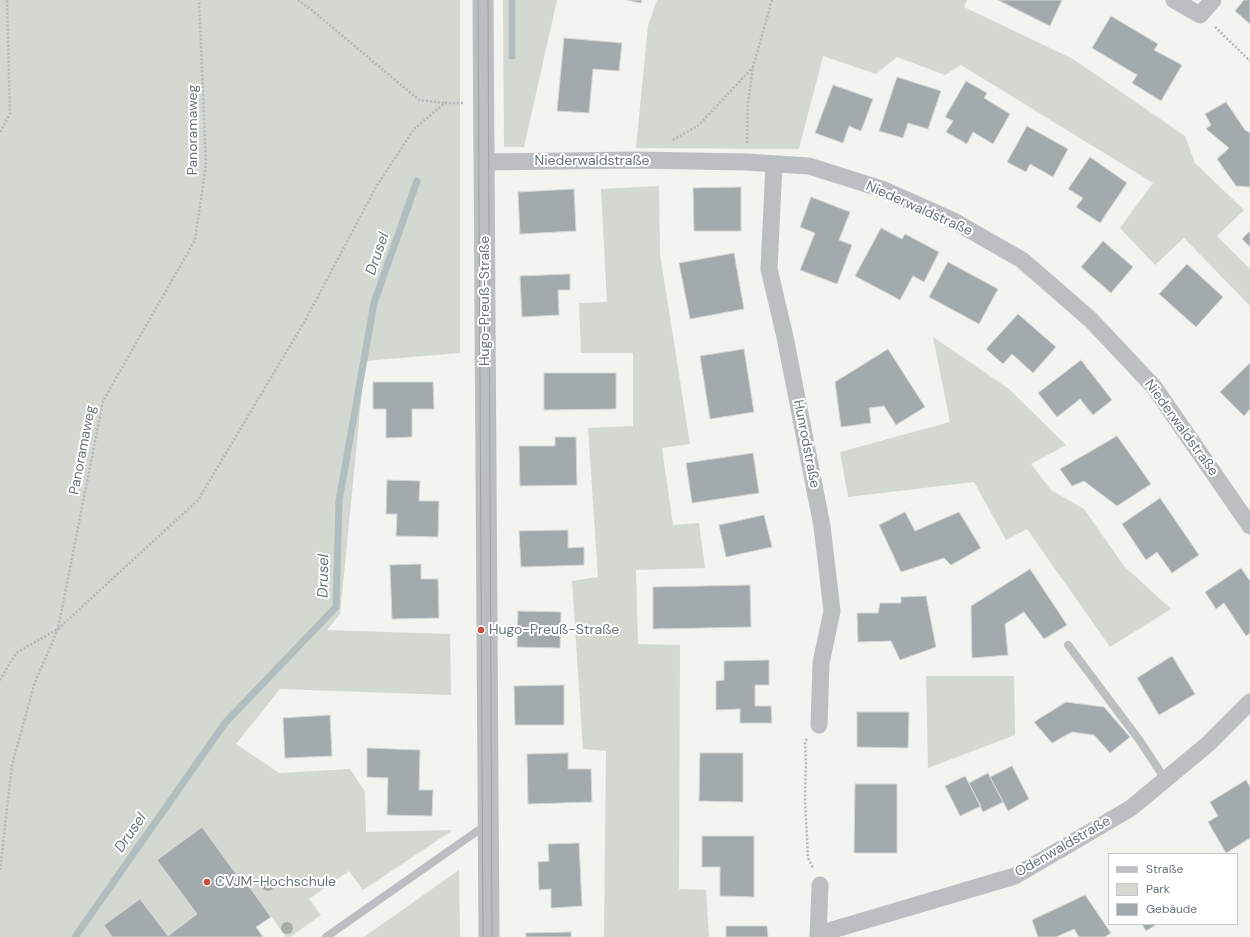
<!DOCTYPE html>
<html>
<head>
<meta charset="utf-8">
<style>
	body { margin:0 }
	#map { position:relative; width:1250px; height:937px; overflow:hidden; background:#f3f3f0; font-family:"DM Sans",sans-serif }
	canvas { display:block }
	.legend { position:absolute; left:1108px; top:853px; width:130px; height:72px; box-sizing:border-box; background:#fff; border:1px solid #c2c8cb; margin:0; padding:5px 7px; list-style:none; font-size:12px; color:#66757d }
	.legend li { display:flex; align-items:center; gap:8px; height:20px }
	.legend b { width:20px; border:1px solid #c2c8cb }
</style>
</head>
<body>
<div id="map">
<canvas width="1250" height="937"></canvas>
<ul class="legend">
<li><b style="height:5px;background:#bbbfc1"></b>Straße</li>
<li><b style="height:11px;background:#d3d8d0"></b>Park</li>
<li><b style="height:11px;background:#a3aaae"></b>Gebäude</li>
</ul>
</div>
<script>
const context = document.querySelector('canvas').getContext('2d');
context.lineJoin = 'round';
function fill(path, color) {
  context.fillStyle = color;
  context.fill(path, 'evenodd');
}
function poly(rows) {
  const path = new Path2D();
  for (const r of rows) {
    path.moveTo(r[0], r[1]);
    for (let i = 2; i < r.length; i += 2) path.lineTo(r[i], r[i + 1]);
  }
  return path;
}
function stroke(path, color, width, dash) {
  context.strokeStyle = color;
  context.lineWidth = width;
  context.lineCap = dash ? 'butt' : 'round';
  context.setLineDash(dash || []);
  context.stroke(path);
}
function label(font, color, halo, rows, align = 'center') {
  context.font = font + ' "DM Sans",sans-serif';
  context.lineWidth = 4;
  context.setLineDash([]);
  context.textBaseline = 'middle';
  context.strokeStyle = halo;
  context.fillStyle = color;
  for (const [text, x, y, turn = 0] of rows) {
    context.save();
    context.translate(x, y);
    context.rotate((+turn || 0) * Math.PI / 180);
    context.textAlign = isNaN(turn) ? turn : align;
    if (halo) context.strokeText(text, 0, 0);
    context.fillText(text, 0, 0);
    context.restore();
  }
}
const green = poly([
	[0,0,460,0,460,353,365,361,340,614,327,630,450,634,451,695,280,689,236,744,279,773,350,769,365,792,366,832,453,830,363,890,349,871,309,899,321,915,290,937,286,937,245,881,242,882,202,827,157,860,197,914,168,936,140,899,104,925,112,937,0,937],
	[503,0,557,0,524,147,504,147],
	[657,0,967,0,964,7,1073,59,1185,136,1195,163,1244,210,1217,236,1250,269,1250,306,1184,238,1155,265,1120,228,1153,183,961,65,945,75,897,57,876,74,823,56,799,149,636,148,648,26],
	[659,186,660,254,690,444,662,448,673,525,699,523,705,568,636,570,638,644,680,645,679,889,706,890,709,937,604,937,606,751,583,749,572,581,598,577,588,428,633,426,633,353,581,353,579,303,607,302,601,189],
	[933,337,1009,389,1066,445,1031,464,1051,490,1084,509,1124,566,1171,609,1110,647,1027,529,1006,540,974,482,848,497,840,452,950,422],
	[926,676,1014,676,1015,735,928,768],
	[459,870,460,937,364,937]
]);
const stream = poly([
	[512,0,512,56],
	[75,937,225,723,336,607,339,501,374,303,417,181]
]);
const building = poly([
	[627,0,642,0,641,3,627,0],
	[998,0,1062,0,1050,26,998,0],
	[1244,0,1250,0,1250,24,1235,11,1244,0],
	[1111,16,1158,44,1154,50,1182,65,1161,101,1132,83,1137,75,1092,48,1111,16],
	[564,38,622,43,619,71,593,69,589,113,557,111,564,38],
	[897,77,941,91,928,129,908,123,903,138,879,131,897,77],
	[966,81,987,93,984,98,1010,114,993,144,973,132,967,144,946,132,953,121,945,117,966,81],
	[833,85,873,99,861,131,849,126,843,143,815,133,833,85],
	[1226,102,1245,130,1250,133,1250,187,1236,186,1217,159,1229,148,1206,129,1211,125,1205,114,1226,102],
	[1027,126,1068,149,1053,177,1030,164,1026,172,1007,162,1027,126],
	[1090,157,1127,183,1100,223,1076,207,1083,198,1068,189,1090,157],
	[741,187,741,231,694,231,693,188,741,187],
	[574,189,576,231,520,234,518,192,574,189],
	[811,197,850,212,839,240,852,245,837,284,800,270,815,233,800,227,811,197],
	[881,228,902,239,905,234,939,252,924,282,913,276,900,300,855,276,881,228],
	[1250,231,1250,247,1242,239,1250,231],
	[1103,241,1133,267,1111,293,1081,267,1103,241],
	[734,253,744,309,690,319,679,263,734,253],
	[948,262,998,289,979,324,929,297,948,262],
	[1187,264,1223,297,1196,327,1159,294,1187,264],
	[570,274,570,290,558,290,559,315,522,317,520,276,570,274],
	[1018,314,1056,347,1033,373,1012,354,1003,364,986,349,1018,314],
	[744,349,754,412,710,419,700,356,744,349],
	[888,349,925,407,896,425,884,406,869,408,871,423,841,427,835,382,888,349],
	[1081,360,1112,400,1093,415,1080,399,1057,417,1038,393,1081,360],
	[1250,363,1250,409,1244,416,1220,392,1250,363],
	[544,373,616,373,616,409,544,410,544,373],
	[373,382,433,382,434,409,412,409,412,437,386,438,386,409,373,409,373,382],
	[1117,436,1151,484,1117,506,1084,481,1072,486,1060,469,1117,436],
	[555,437,576,437,577,485,520,486,519,446,555,446,555,437],
	[753,453,759,493,692,503,686,463,753,453],
	[387,480,420,481,419,501,439,501,438,537,396,536,397,514,386,514,387,480],
	[1160,498,1199,555,1172,573,1157,552,1146,560,1122,524,1160,498],
	[905,512,915,531,959,512,981,548,951,565,944,558,901,572,879,525,905,512],
	[764,515,772,547,726,557,719,525,764,515],
	[568,530,568,548,584,547,584,565,521,567,519,531,568,530],
	[421,564,421,579,438,579,439,618,392,619,390,565,421,564],
	[1241,568,1250,581,1250,633,1246,636,1224,603,1216,609,1205,592,1241,568],
	[1030,569,1067,625,1044,639,1024,612,1005,624,1008,655,972,658,971,606,1030,569],
	[750,585,751,627,653,629,653,587,750,585],
	[926,596,936,647,900,660,891,641,858,642,857,613,878,613,880,603,901,603,901,597,926,596],
	[518,611,561,612,560,648,517,647,518,611],
	[1172,656,1195,694,1159,715,1137,678,1172,656],
	[769,660,769,685,755,685,755,706,771,706,772,723,740,723,740,709,716,710,716,681,724,680,724,661,769,660],
	[564,685,564,725,515,725,514,686,564,685],
	[1066,702,1104,707,1130,737,1110,753,1094,735,1072,732,1052,743,1034,722,1066,702],
	[857,712,909,712,908,748,857,747,857,712],
	[330,715,332,756,285,758,283,718,330,715],
	[367,748,420,750,419,790,433,790,432,816,387,815,388,778,367,777,367,748],
	[568,753,568,769,591,769,592,802,528,804,527,754,568,753],
	[700,753,743,753,743,802,699,801,700,753],
	[1012,766,1029,799,1008,811,990,777,1012,766],
	[988,773,1003,802,983,812,969,783,988,773],
	[965,776,981,806,960,816,945,786,965,776],
	[1246,780,1250,787,1250,838,1226,853,1208,822,1218,816,1210,802,1246,780],
	[855,784,897,784,897,853,854,853,855,784],
	[202,827,242,882,245,881,271,917,256,927,263,937,112,937,104,925,140,899,168,936,197,914,157,860,202,827],
	[702,836,754,836,754,897,720,896,720,867,702,867,702,836],
	[579,843,582,906,551,908,551,889,539,890,538,862,549,861,548,844,579,843],
	[1085,895,1111,933,1105,937,1079,937,1074,929,1056,937,1038,937,1032,920,1085,895],
	[1142,924,1157,924,1146,931,1142,924],
	[726,926,767,926,768,937,726,937,726,926],
	[571,932,571,937,526,937,526,933,571,932]
]);
const path = poly([
	[298,0,313,11,419,100,445,103],
	[1215,27,1250,61],
	[0,132,10,114,7,0],
	[673,140,699,125,753,67],
	[747,143,748,103,753,67,772,0],
	[0,680,16,653,58,629,198,500,306,319,376,187,414,129,445,103,463,103],
	[807,739,805,742,806,762,805,799,808,858,813,868],
	[0,870,12,765,35,682,58,629,103,401,195,240,206,165,199,0]
]);
const service = poly([
	[1068,645,1140,741,1165,779],
	[326,937,486,825]
]);
const minor = poly([
	[1174,0,1200,15,1213,0],
	[484,162,637,160,746,162,809,166,882,189,954,221,1022,260,1091,320,1154,387,1250,526],
	[774,164,769,269,785,337,822,526,832,611,821,663,819,725],
	[819,934,1015,876,1131,808,1208,744,1250,702],
	[818,937,820,885]
]);
const tertiary = poly([
	[483,0,489,937]
]);
const tram = poly([
	[478,0,483,937],
	[488,0,492,937]
]);
const trees = [
	[268,885],
	[287,928]
];
const markers = [
	[481,630,4,"#cb4e39"],
	[207,882,4,"#cb4e39"]
];
const streetNames = [
	["Panoramaweg",193,130,-90],
	["Niederwaldstraße",592,161],
	["Niederwaldstraße",919,209,24],
	["Hugo-Preuß-Straße",485,301,-90],
	["Niederwaldstraße",1181,428,54],
	["Hunrodstraße",806,444,79],
	["Panoramaweg",83,450,-79],
	["Odenwaldstraße",1063,847,-30]
];
const poiNames = [
	["Hugo-Preuß-Straße",489,630],
	["CVJM-Hochschule",215,882]
];
const waterNames = [
	["Drusel",378,254,-71],
	["Drusel",324,576,-89],
	["Drusel",131,833,-55]
];
fill(green, '#d3d8d0');
stroke(stream, '#b1bec0', 7);
fill(building, '#a3aaae');
stroke(building, '#d5d5d3', 1);
stroke(path, '#b5b8ba', 2.5, [2, 2]);
stroke(service, '#bbbfc1', 8);
stroke(minor, '#bbbfc1', 17);
stroke(tertiary, '#bbbfc1', 21);
stroke(tram, '#9da3a7', 1);
context.fillStyle = '#a7aea3';
for (const [x, y] of trees) {
  context.beginPath();
  context.arc(x, y, 6, 0, 2 * Math.PI);
  context.fill();
}
for (const [x, y, r, color] of markers) {
  const dot = new Path2D();
  dot.arc(x, y, r, 0, 2 * Math.PI);
  context.fillStyle = color;
  context.fill(dot);
  stroke(dot, '#fff', 1.5);
}
label('14px', '#66757d', '#fff', streetNames);
label('14px', '#66757d', '#fff', poiNames, 'left');
label('italic 15px', '#63767b', '#fff', waterNames);
</script>
</body>
</html>
